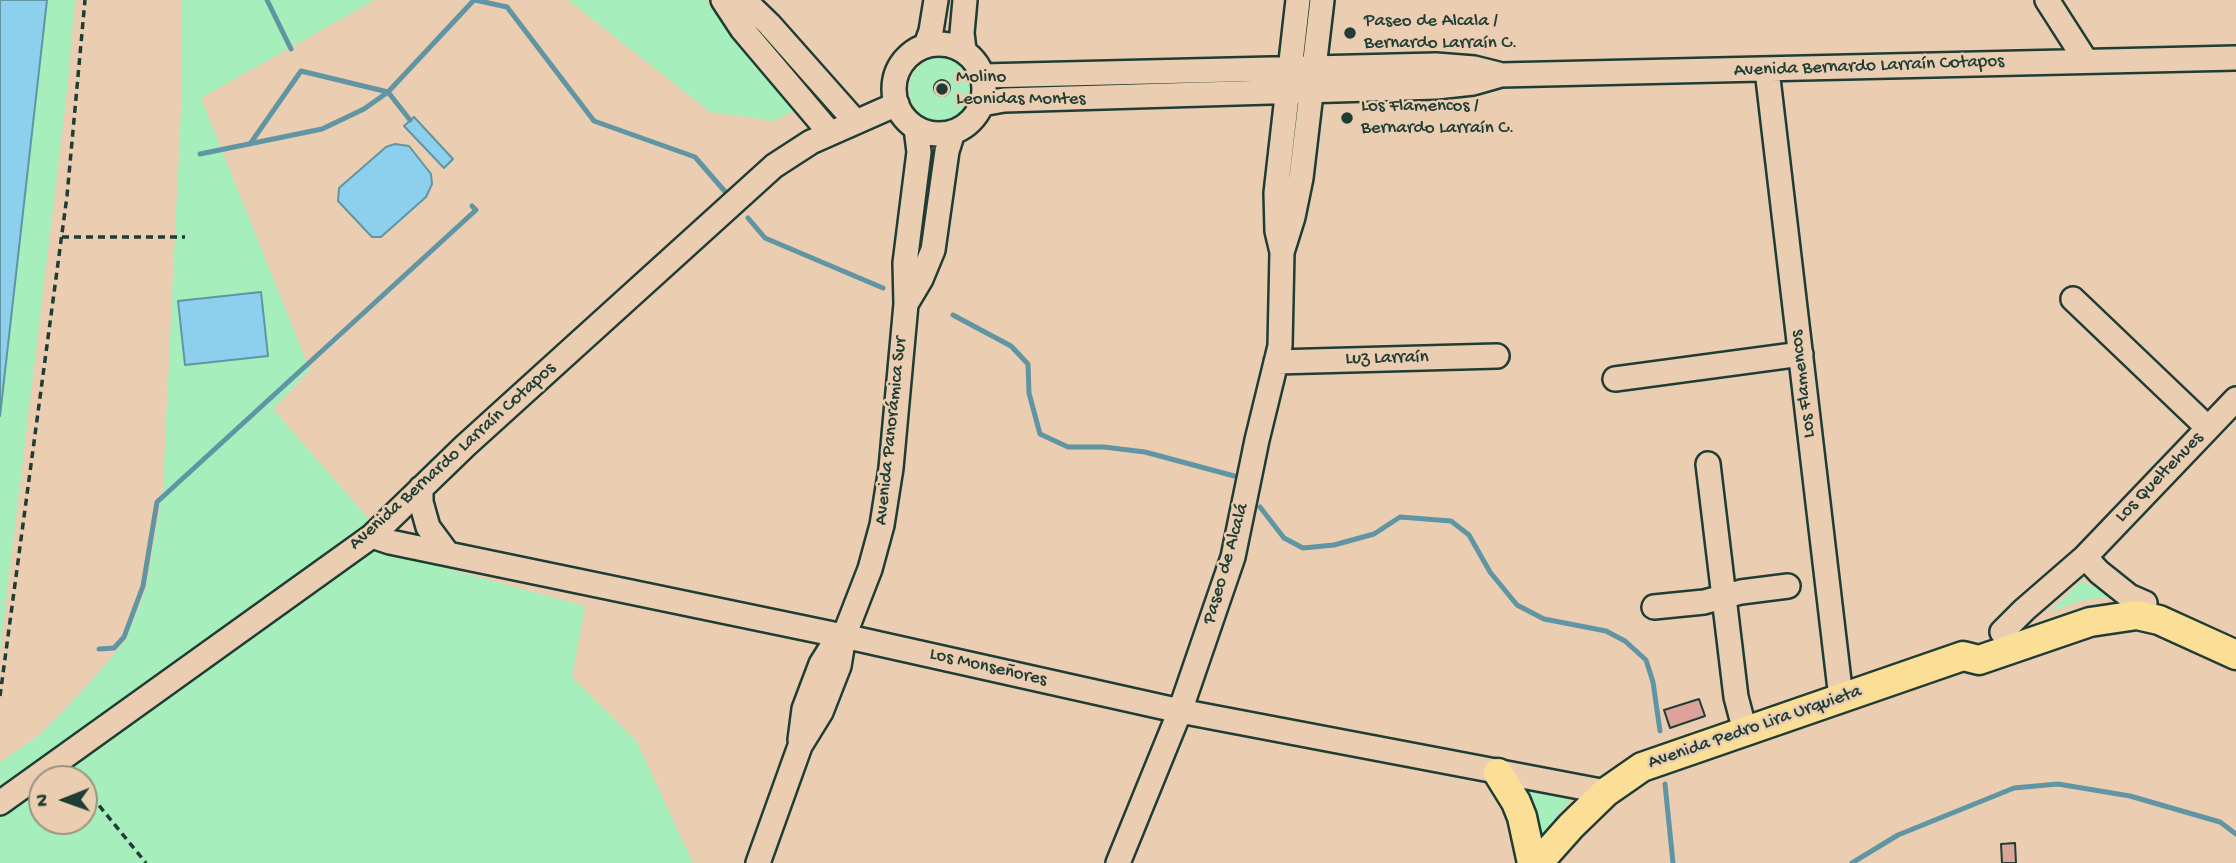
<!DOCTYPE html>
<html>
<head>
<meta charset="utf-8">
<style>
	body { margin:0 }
	#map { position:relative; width:2236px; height:863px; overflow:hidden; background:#ebceb2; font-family:"Gochi Hand",sans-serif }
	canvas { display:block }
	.north { position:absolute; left:28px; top:765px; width:70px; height:70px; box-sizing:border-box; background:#ebceb2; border:2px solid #999480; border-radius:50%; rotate:269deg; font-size:19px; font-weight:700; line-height:28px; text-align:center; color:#1f3d34 }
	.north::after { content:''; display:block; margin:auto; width:24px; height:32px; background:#1f3d34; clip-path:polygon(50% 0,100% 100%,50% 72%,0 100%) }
</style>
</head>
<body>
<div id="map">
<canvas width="2236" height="863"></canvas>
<div class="north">N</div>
</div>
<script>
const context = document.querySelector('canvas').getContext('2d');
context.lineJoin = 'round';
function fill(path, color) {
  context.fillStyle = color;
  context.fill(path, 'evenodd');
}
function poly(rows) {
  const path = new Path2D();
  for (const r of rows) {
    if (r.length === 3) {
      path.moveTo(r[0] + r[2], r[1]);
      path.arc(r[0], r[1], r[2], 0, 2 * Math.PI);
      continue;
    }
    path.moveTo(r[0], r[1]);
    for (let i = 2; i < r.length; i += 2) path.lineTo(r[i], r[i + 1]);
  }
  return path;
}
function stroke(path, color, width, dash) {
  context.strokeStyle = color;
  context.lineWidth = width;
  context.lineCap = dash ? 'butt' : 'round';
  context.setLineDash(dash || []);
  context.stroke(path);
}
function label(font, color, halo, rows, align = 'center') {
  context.font = font + ' "Gochi Hand",sans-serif';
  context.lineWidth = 5;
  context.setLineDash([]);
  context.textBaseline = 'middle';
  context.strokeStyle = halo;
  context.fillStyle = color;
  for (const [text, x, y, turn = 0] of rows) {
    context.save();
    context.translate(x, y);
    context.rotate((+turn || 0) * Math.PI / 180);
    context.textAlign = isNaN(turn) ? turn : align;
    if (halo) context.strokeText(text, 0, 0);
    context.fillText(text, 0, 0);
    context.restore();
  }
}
const green = poly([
	[0,0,75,0,67,92,0,652],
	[181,0,375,0,201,98,310,370,273,409,401,556,585,606,572,677,636,740,693,863,0,863,0,762,38,736,85,688,125,641,146,589,163,488,181,107],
	[42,779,84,779,84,821,42,821],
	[568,0,706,0,795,110,774,121,710,112],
	[941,89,32],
	[929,165,936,167,929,234,919,261,916,239,925,168],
	[2081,581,2115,596,2080,601,2049,612],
	[1521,789,1572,798,1540,837]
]);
const water = poly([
	[0,0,47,0,0,416,0,0],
	[414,117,453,159,444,168,404,126,414,117],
	[395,144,409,146,431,174,432,184,426,197,381,237,372,237,338,201,339,188,386,147,395,144],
	[261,292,268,356,185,365,178,301,261,292]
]);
const stream = poly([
	[267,0,291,49],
	[475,0,507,7,594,121,695,157,728,195],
	[250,144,301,71,388,92,410,120],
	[200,154,322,129,364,109,388,92,474,0],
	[748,218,765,238,883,288],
	[953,315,1011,346,1028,364,1029,393,1040,434,1068,447,1104,447,1145,452,1238,477],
	[1260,507,1284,538,1303,548,1334,545,1374,534,1400,517,1451,521,1469,535,1490,572,1517,605,1544,619,1606,631,1625,641,1646,660,1653,682,1660,731],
	[99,649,114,648,124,637,143,586,157,502,476,210,472,206],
	[1665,784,1673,863],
	[1852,863,1898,835,2014,788,2058,784,2130,796,2220,822,2236,834]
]);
const building = poly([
	[942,88,8],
	[1699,699,1705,716,1670,728,1664,710,1699,699],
	[2015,843,2016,863,2002,863,2001,844,2015,843]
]);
const path = poly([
	[62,237,185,237],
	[0,696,67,196,85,0],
	[84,787,146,863]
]);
const minor = poly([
	[723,0,742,29,830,133],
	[744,0,769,24,855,121],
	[2047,0,2086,61],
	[939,89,45],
	[926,45,931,31,936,0],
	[964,50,962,33,965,0],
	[1767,70,1841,698],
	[983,76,1436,65,1474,68,1498,74],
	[982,104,1004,100,1436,87,1473,83,1501,75,2236,58],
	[1283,249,1293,217,1301,178,1322,0],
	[2073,299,2208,428],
	[906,304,921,279,933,250,947,151,953,132],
	[1276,362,1497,356],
	[1615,379,1801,354],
	[1708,464,1736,697,1745,731],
	[421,488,421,502,428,527,448,554],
	[372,536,390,542,862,640,1180,711,1606,792],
	[2085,557,2099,572,2129,596,2145,603],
	[1654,607,1704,602,1741,592,1788,586],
	[2002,632,2024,610,2085,557,2236,399],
	[800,740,804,709,821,664,831,648,844,636],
	[0,803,372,536,465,446,774,166,811,142,897,104],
	[758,863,800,746,821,712,839,666,844,636,870,569,882,525,891,468,906,304,905,263,919,152,916,128],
	[1118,863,1180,711,1233,557,1257,440,1280,346,1282,252,1277,231,1276,193,1298,0]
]);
const major = poly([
	[1498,773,1516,802,1522,817,1532,863],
	[1538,863,1571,826,1606,792,1642,767,1963,656,1979,660,2090,622,2137,615,2159,620,2236,655]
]);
const markers = [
	[1350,33,7,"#1f3d34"],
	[942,89,7,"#1f3d34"],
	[1347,118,7,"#1f3d34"]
];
const poiNames = [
	["Paseo de Alcala /",1364,22],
	["Bernardo Larraín C.",1364,44],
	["Molino",956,78],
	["Leonidas Montes",956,100],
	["Los Flamencos /",1361,107],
	["Bernardo Larraín C.",1361,129]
];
const streetNames = [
	["Avenida Bernardo Larraín Cotapos",1869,67,-2],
	["Luz Larraín",1387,359,-1],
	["Los Flamencos",1804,384,-97],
	["Avenida Panorámica Sur",892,431,-84],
	["Avenida Bernardo Larraín Cotapos",453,457,-42],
	["Los Queltehues",2160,478,-46],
	["Paseo de Alcalá",1227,564,-74],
	["Los Monseñores",988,668,13],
	["Avenida Pedro Lira Urquieta",1755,728,-19]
];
fill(green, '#a6eebc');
fill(water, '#8cd0ed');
stroke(water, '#6095a3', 2);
stroke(stream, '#6095a3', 5);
fill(building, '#dda39b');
stroke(building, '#1f3d34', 2);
stroke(minor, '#1f3d34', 28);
stroke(major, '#1f3d34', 33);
stroke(path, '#1f3d34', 3.5, [7, 5]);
stroke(minor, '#ebceb2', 23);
stroke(major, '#fbdf96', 28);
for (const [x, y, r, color] of markers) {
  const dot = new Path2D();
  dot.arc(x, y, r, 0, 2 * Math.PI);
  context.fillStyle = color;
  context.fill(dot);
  stroke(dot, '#ebceb2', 2.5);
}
label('19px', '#1f3d34', '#ebceb2', poiNames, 'left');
label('19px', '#1f3d34', '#ebceb2', streetNames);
</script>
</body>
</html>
